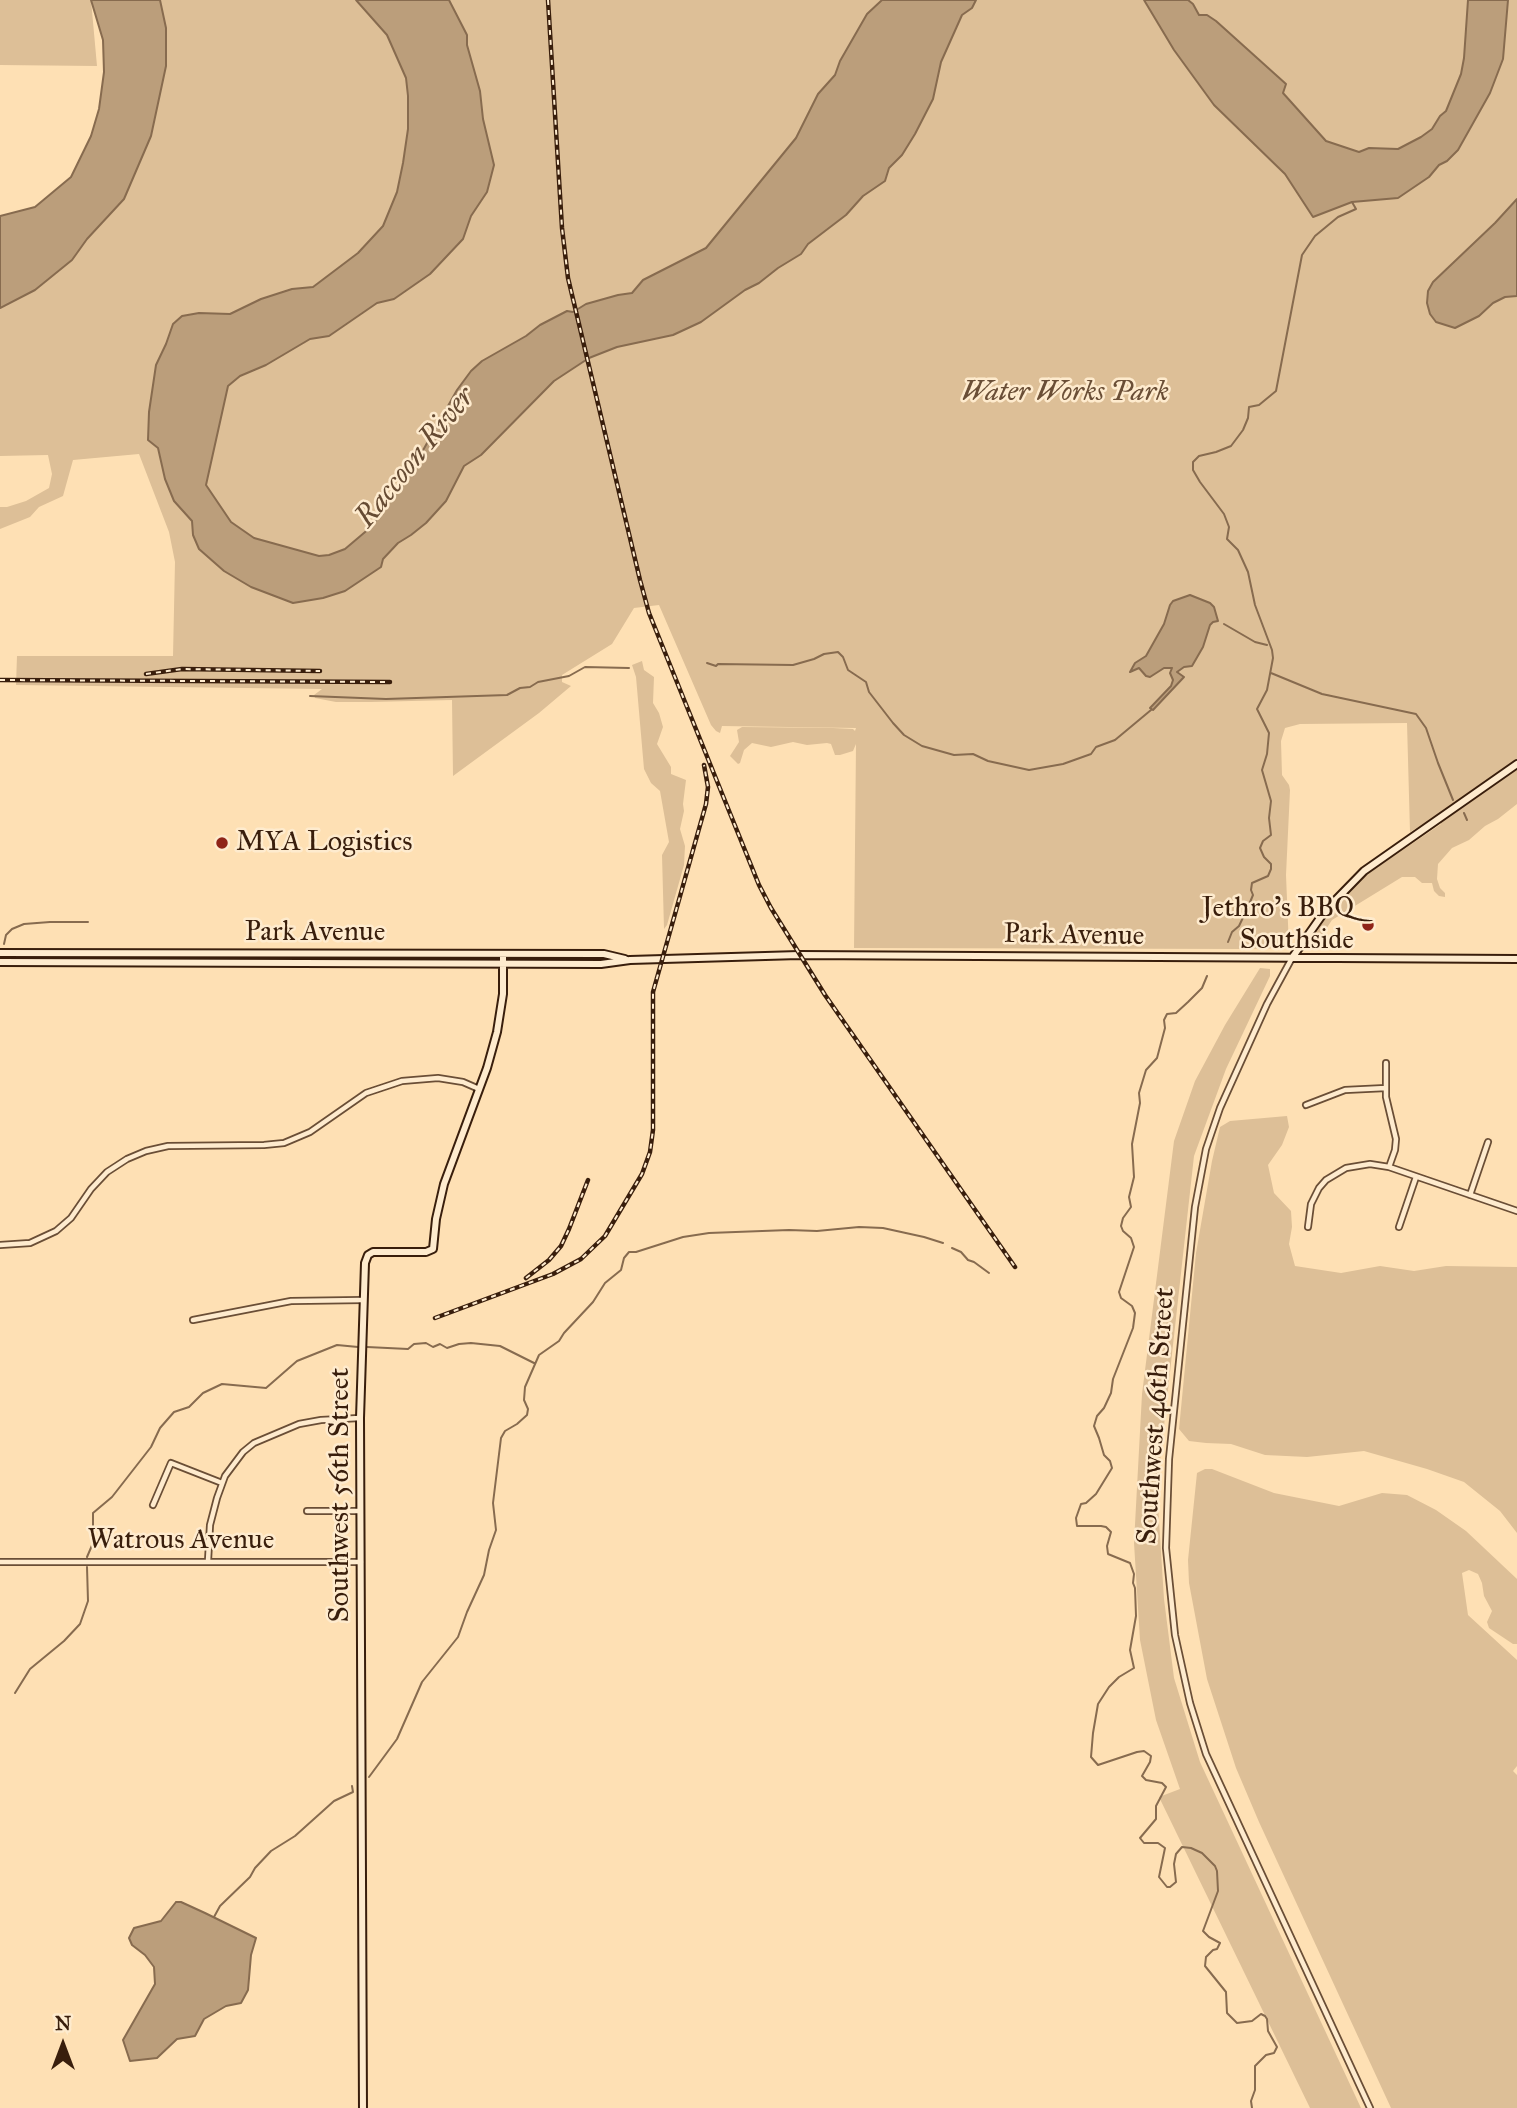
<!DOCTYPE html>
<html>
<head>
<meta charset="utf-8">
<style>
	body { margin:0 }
	#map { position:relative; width:1517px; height:2108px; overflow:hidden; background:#fee0b4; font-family:"IM FELL Great Primer",serif }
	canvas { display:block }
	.north { position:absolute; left:28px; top:2010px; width:70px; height:70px; -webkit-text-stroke:5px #feebce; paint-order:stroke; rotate:0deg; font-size:19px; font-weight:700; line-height:28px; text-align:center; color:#391e0c }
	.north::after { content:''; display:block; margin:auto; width:24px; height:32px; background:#391e0c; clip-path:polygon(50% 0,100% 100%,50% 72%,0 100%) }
</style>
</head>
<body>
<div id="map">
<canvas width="1517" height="2108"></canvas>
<div class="north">N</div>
</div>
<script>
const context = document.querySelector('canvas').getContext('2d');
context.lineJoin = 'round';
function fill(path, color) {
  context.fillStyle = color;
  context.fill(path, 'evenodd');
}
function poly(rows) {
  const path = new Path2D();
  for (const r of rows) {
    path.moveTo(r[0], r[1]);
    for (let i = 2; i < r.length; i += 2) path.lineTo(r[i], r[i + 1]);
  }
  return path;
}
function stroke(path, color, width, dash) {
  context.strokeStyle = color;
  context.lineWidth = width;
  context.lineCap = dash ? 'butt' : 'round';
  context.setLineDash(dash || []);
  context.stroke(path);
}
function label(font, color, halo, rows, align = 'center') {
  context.font = font + ' "IM FELL Great Primer",serif';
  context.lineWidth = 5;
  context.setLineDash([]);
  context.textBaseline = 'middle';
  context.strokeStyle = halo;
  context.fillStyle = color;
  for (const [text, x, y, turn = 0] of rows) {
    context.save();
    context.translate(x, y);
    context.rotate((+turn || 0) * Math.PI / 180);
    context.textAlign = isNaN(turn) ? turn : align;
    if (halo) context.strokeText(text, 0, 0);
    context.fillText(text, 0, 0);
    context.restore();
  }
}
const green = poly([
	[0,0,91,0,97,66,0,65],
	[145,0,1517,0,1517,761,1442,813,1410,832,1407,723,1300,724,1285,728,1281,741,1282,775,1289,785,1290,790,1286,875,1289,948,1243,949,854,948,856,744,853,751,840,755,835,755,831,744,827,743,807,745,793,742,771,747,752,743,744,750,740,763,738,764,730,756,739,742,737,730,742,727,833,728,853,729,855,731,856,728,722,726,720,733,716,731,711,725,659,605,634,608,612,644,562,675,562,682,571,686,539,713,453,776,452,700,371,702,336,702,315,698,314,695,322,689,16,685,17,656,173,656,175,562,169,532,139,454,73,460,63,496,39,507,30,517,0,529,0,507,7,507,26,501,49,488,52,474,48,455,0,456,0,291,52,258],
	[642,661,644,670,654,677,653,703,659,713,663,727,657,744,671,767,671,774,686,780,683,804,684,811,680,829,685,846,684,865,667,925,664,929,662,855,669,842,660,791,651,783,644,769,636,677,632,665],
	[1517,769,1517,804,1498,819,1485,826,1469,840,1452,848,1438,864,1437,879,1440,888,1445,893,1445,897,1439,896,1434,891,1432,883,1422,883,1415,877,1402,877,1332,920,1314,947,1310,942,1330,912,1366,875,1441,824,1441,821,1473,798],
	[1260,968,1270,969,1270,976,1226,1069,1194,1156,1157,1489,1164,1599,1174,1678,1200,1762,1361,2108,1310,2108,1159,1797,1180,1789,1156,1720,1140,1640,1134,1543,1142,1394,1174,1141,1195,1081,1225,1025],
	[1287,1116,1289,1127,1282,1145,1268,1165,1274,1193,1291,1211,1292,1227,1289,1244,1295,1266,1341,1273,1380,1266,1414,1271,1446,1266,1517,1267,1517,1533,1500,1511,1464,1482,1427,1469,1364,1451,1307,1457,1265,1455,1231,1444,1206,1443,1189,1441,1179,1429,1196,1253,1212,1161,1220,1127,1230,1121],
	[1205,1469,1212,1469,1274,1493,1339,1506,1382,1493,1407,1495,1436,1510,1466,1531,1517,1579,1517,1644,1513,1644,1489,1628,1487,1622,1492,1611,1484,1596,1482,1583,1478,1574,1469,1570,1462,1573,1468,1615,1517,1660,1517,1766,1513,1771,1517,1775,1517,2108,1391,2108,1259,1822,1236,1768,1207,1679,1189,1583,1188,1560,1197,1473]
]);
const water = poly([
	[91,0,160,0,166,28,166,66,151,136,124,199,87,239,72,260,35,290,0,308,0,216,35,207,71,177,91,136,99,109,104,72,103,40,91,0],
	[356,0,449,0,467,35,467,45,480,91,483,119,494,165,487,192,471,216,463,239,430,274,394,299,377,303,329,336,310,339,266,365,240,376,228,386,206,485,231,522,254,538,319,556,329,555,345,549,371,527,413,468,457,390,471,371,482,361,526,336,540,325,567,311,573,312,586,304,618,295,632,293,643,280,706,248,796,138,818,94,835,75,840,61,867,14,882,0,976,0,972,8,962,15,941,62,933,99,915,134,902,155,889,168,885,181,863,196,846,215,808,244,801,254,778,268,759,283,745,290,701,322,673,335,617,347,589,358,554,381,481,455,464,466,446,501,426,523,411,535,398,543,383,559,381,567,345,591,323,598,293,603,251,587,224,571,199,549,193,535,192,521,174,501,165,479,158,448,148,440,149,412,156,365,166,344,173,324,182,316,199,313,230,314,261,299,292,289,313,287,358,253,383,226,397,192,403,163,408,129,408,96,406,78,387,35,356,0],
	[1144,0,1188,0,1193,4,1199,15,1207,15,1216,21,1286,84,1283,93,1326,141,1359,152,1369,148,1398,149,1421,137,1432,129,1440,116,1446,111,1461,74,1464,58,1468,0,1508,0,1503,59,1490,93,1458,150,1447,161,1439,165,1429,177,1398,198,1352,202,1313,217,1285,174,1214,105,1174,50,1144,0],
	[1517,199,1517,296,1505,297,1493,303,1479,316,1455,328,1436,322,1430,314,1427,303,1428,291,1433,282,1495,223,1517,199],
	[1190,595,1210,603,1214,607,1218,621,1213,622,1210,625,1203,647,1192,666,1184,667,1177,672,1184,677,1153,710,1150,708,1171,686,1173,680,1170,673,1172,668,1164,668,1150,677,1146,676,1139,668,1130,672,1135,663,1146,656,1164,624,1170,605,1173,601,1190,595],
	[176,1902,181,1902,205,1913,256,1938,251,1955,248,1990,241,2003,226,2006,204,2019,195,2036,177,2039,157,2058,130,2061,123,2040,155,1984,154,1967,145,1955,132,1945,129,1938,134,1928,161,1921,176,1902]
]);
const stream = poly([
	[1224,624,1255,642,1267,645],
	[707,663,716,666,718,664,793,665,814,659,824,654,838,652,843,657,848,670,866,682,869,692,893,723,904,735,922,746,954,755,973,754,988,761,1029,770,1063,764,1091,754,1096,747,1115,740,1151,710],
	[1271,673,1322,694,1416,714,1426,728,1438,763,1453,800],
	[310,696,386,699,507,695,520,688,530,687,538,682,569,676,585,667,629,668],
	[1464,813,1467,820],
	[1228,942,1232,932,1239,926,1248,907,1253,895,1251,890,1252,883,1268,876,1271,869,1271,864,1264,857,1260,848,1263,841,1271,835,1269,818,1271,801,1262,770,1267,754,1269,733,1257,709,1267,690,1273,658,1272,650,1255,605,1248,572,1238,550,1227,539,1229,527,1224,514,1200,482,1193,470,1193,462,1199,456,1216,452,1231,446,1243,430,1248,418,1249,407,1259,405,1276,391,1302,255,1315,236,1338,217,1356,209,1352,202],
	[4,944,6,935,12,929,24,924,50,922,88,922],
	[1207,976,1202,988,1188,1002,1176,1013,1167,1014,1164,1020,1165,1028,1157,1058,1146,1070,1139,1093,1140,1103,1132,1144,1134,1177,1129,1197,1131,1207,1123,1218,1121,1226,1123,1231,1131,1238,1134,1247,1119,1292,1121,1298,1132,1306,1135,1313,1133,1328,1113,1379,1111,1393,1104,1408,1097,1416,1094,1426,1099,1438,1104,1455,1110,1461,1112,1468,1096,1494,1086,1503,1081,1504,1076,1518,1077,1526,1101,1526,1106,1527,1111,1532,1107,1546,1108,1554,1130,1563,1134,1574,1133,1583,1135,1588,1136,1616,1130,1650,1134,1668,1119,1677,1109,1687,1098,1704,1093,1733,1091,1757,1098,1765,1137,1752,1144,1751,1151,1756,1150,1762,1142,1776,1146,1780,1162,1783,1166,1787,1156,1806,1156,1819,1140,1838,1144,1843,1158,1843,1165,1848,1159,1877,1167,1887,1170,1887,1176,1882,1174,1864,1176,1854,1182,1847,1191,1848,1202,1853,1215,1866,1217,1871,1218,1891,1203,1931,1209,1937,1220,1943,1217,1949,1213,1950,1206,1957,1205,1966,1226,1992,1227,2013,1237,2023,1252,2021,1261,2014,1265,2016,1267,2019,1268,2031,1277,2047,1274,2053,1266,2055,1255,2066,1255,2090,1251,2101,1252,2108],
	[952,1248,961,1252,968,1260,974,1262,989,1273],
	[367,1347,408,1349,414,1344,426,1343,433,1347,440,1344,447,1348,459,1344,471,1343,500,1346,534,1363],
	[87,1557,93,1543,93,1513,112,1497,151,1447,160,1428,174,1412,189,1407,203,1393,222,1384,266,1388,297,1361,337,1345,358,1347],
	[15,1693,30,1669,64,1641,80,1624,88,1601,87,1567],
	[369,1777,397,1739,422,1682,458,1637,467,1612,484,1575,489,1550,496,1530,493,1503,501,1438,505,1431,517,1424,527,1415,528,1409,524,1400,525,1387,539,1355,559,1341,564,1333,593,1302,605,1283,621,1270,624,1258,629,1252,636,1252,683,1237,709,1233,789,1230,817,1231,859,1227,883,1228,924,1237,943,1243],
	[214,1917,220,1906,250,1877,255,1868,271,1851,295,1836,334,1801,353,1792,352,1786]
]);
const street = poly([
	[1292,958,1267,1004,1220,1108,1206,1149,1195,1207,1169,1459,1166,1548,1175,1635,1190,1703,1206,1754,1370,2108],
	[1386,1063,1386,1097,1396,1139,1395,1150,1389,1167],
	[1306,1105,1345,1090,1386,1088],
	[1470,1195,1488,1142],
	[1308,1227,1311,1204,1319,1188,1326,1180,1346,1168,1370,1164,1389,1167,1517,1211],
	[1399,1227,1416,1177],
	[0,1245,30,1243,56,1231,71,1218,91,1189,107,1172,127,1159,146,1151,168,1146,264,1145,284,1143,310,1132,366,1093,402,1081,438,1078,463,1082,479,1089],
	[193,1320,291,1301,363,1300],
	[153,1505,171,1463,222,1483],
	[307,1511,360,1511],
	[208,1561,210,1525,217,1498,225,1476,243,1452,254,1443,299,1424,321,1420,360,1418],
	[0,1562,361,1562]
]);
const secondary = poly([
	[0,953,604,954,625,959],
	[1292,958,1325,911,1364,871,1517,764],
	[0,962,601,964,630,960,799,955,1517,959],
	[363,2108,360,1418,365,1263,368,1255,373,1252,426,1252,433,1249,436,1219,444,1184,487,1068,497,1032,503,994,503,954]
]);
const rail = poly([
	[548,0,562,228,568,278,640,580,649,613,759,885,771,908,825,995,1015,1267],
	[146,674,182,669,320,671],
	[0,680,390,682],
	[526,1278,549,1260,561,1246,569,1229,588,1180],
	[435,1318,553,1274,581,1259,605,1236,642,1174,650,1152,653,1130,653,992,706,804,708,787,704,765]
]);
const markers = [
	[222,843,7,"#8f2418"],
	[1368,925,7,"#8f2418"]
];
const parkNames = [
	["Water Works Park",1065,393]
];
const poiNames = [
	["MYA Logistics",236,843],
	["Jethro's BBQ",1354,909,"right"],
	["Southside",1354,941,"right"]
];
const streetNames = [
	["Park Avenue",315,933],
	["Park Avenue",1074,936,1],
	["Southwest 46th Street",1157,1416,-86],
	["Southwest 56th Street",341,1495,-90],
	["Watrous Avenue",181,1541]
];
const waterNames = [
	["Raccoon River",416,458,-51]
];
fill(green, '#ddbf97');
fill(water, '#bb9e7b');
stroke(water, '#876b4f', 2);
stroke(stream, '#876b4f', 2);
stroke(street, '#6a4e36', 8);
stroke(secondary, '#391e0c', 10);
stroke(street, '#feebce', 4.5);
stroke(secondary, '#feebce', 6);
stroke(rail, '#391e0c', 4.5);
stroke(rail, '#feebce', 2, [5]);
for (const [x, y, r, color] of markers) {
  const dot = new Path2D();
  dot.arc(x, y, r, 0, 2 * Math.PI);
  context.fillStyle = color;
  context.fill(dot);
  stroke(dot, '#feebce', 2.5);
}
label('italic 28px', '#6a4e36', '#feebce', parkNames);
label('28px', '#391e0c', '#feebce', poiNames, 'left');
label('28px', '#391e0c', '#feebce', streetNames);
label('italic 30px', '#664b33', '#feebce', waterNames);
</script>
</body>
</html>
